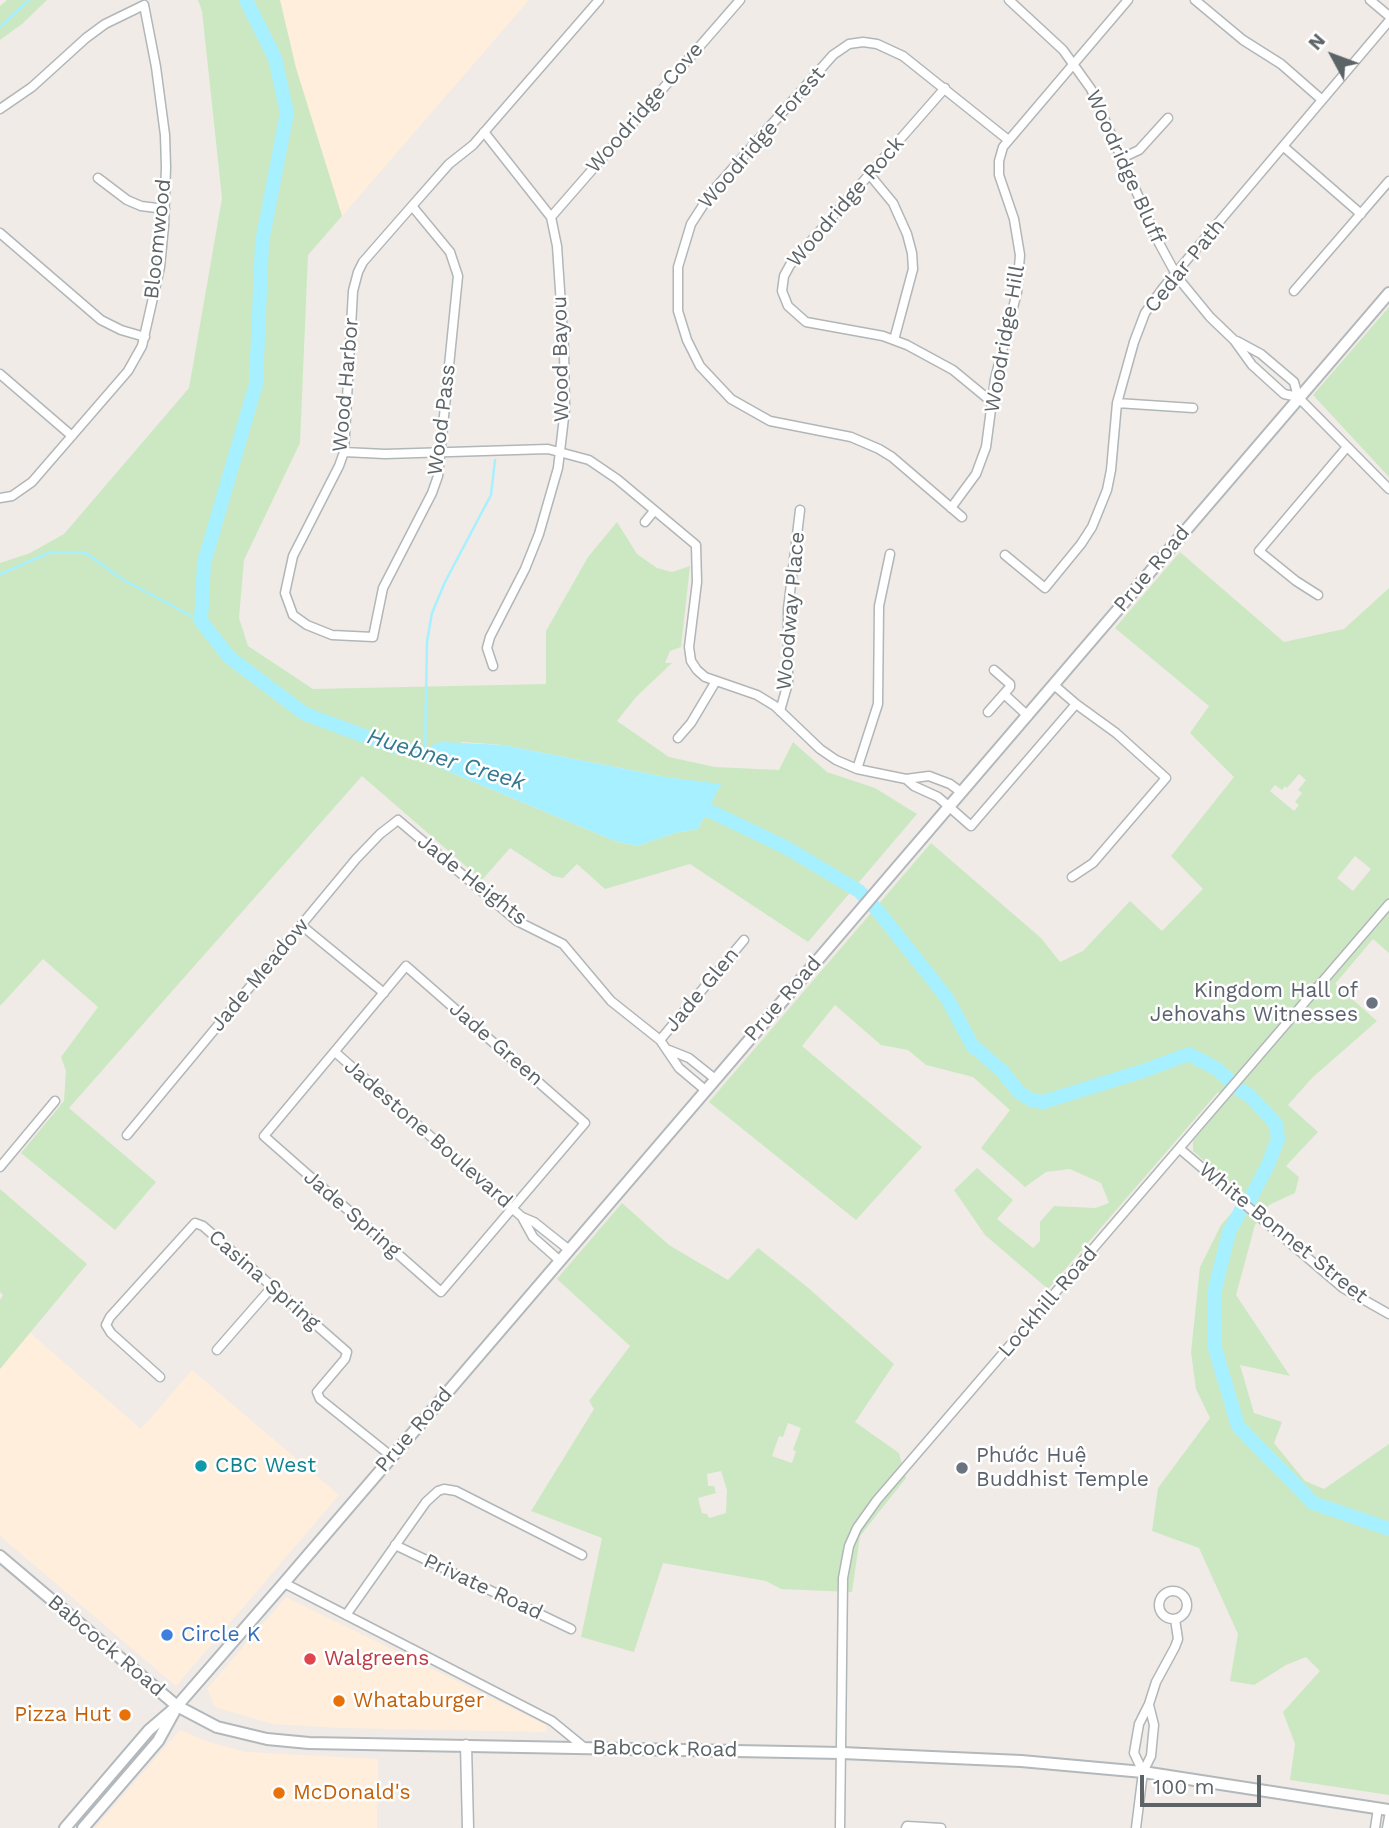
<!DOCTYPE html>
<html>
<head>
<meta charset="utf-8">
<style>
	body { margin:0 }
	#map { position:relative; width:1389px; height:1828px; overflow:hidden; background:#f0ebe6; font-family:"Work Sans",sans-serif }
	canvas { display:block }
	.north { position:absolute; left:1298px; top:21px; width:70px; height:70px; -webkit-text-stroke:5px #fff; paint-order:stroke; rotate:311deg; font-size:19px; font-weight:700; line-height:28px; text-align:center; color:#5d6467 }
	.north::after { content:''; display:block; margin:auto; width:24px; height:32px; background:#5d6467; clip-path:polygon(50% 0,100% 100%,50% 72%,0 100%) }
	.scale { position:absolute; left:1140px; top:1775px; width:121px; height:32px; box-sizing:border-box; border:4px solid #5d6467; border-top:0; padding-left:9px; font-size:21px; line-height:24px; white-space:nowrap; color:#5d6467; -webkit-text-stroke:5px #fff; paint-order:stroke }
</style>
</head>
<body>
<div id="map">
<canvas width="1389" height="1828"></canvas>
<div class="north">N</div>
<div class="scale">100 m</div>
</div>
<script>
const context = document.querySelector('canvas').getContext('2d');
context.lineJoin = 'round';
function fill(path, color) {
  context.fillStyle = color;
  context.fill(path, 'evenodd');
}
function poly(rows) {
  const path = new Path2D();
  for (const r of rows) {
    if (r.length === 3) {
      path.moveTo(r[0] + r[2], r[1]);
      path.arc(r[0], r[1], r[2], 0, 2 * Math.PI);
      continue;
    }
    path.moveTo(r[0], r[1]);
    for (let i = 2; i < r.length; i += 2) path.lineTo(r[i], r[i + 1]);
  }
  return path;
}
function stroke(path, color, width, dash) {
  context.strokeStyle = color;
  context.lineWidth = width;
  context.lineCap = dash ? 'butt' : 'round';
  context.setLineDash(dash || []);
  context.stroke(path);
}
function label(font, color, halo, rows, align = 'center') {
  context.font = font + ' "Work Sans",sans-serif';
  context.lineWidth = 5;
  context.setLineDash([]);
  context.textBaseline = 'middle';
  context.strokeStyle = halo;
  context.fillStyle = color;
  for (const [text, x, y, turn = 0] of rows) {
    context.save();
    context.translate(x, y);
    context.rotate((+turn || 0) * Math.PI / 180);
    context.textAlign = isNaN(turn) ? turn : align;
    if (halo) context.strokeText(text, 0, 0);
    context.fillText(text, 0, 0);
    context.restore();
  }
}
const commercial = poly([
	[280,0,529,0,342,216,296,68],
	[29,1332,141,1429,192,1370,339,1495,176,1686,0,1536,0,1369],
	[286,1597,546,1725,547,1729,545,1732,339,1728,273,1724,215,1707,207,1689],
	[180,1730,209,1742,246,1752,378,1759,377,1828,95,1828]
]);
const green = poly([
	[7,0,47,0,22,24,0,40,0,6],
	[198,0,280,0,296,68,342,216,308,255,300,443,244,560,239,618,248,646,313,689,546,684,546,631,588,557,617,522,637,554,657,568,672,572,690,566,681,647,670,651,665,663,672,663,636,697,617,721,669,757,715,767,779,770,793,742,827,772,875,788,917,814,808,942,690,864,605,889,577,864,563,878,553,876,510,848,482,880,362,776,69,1108,156,1182,115,1230,21,1153,64,1101,66,1071,61,1057,98,1007,43,959,0,1006,0,563,30,553,64,534,189,388,222,198,202,11],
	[462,742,503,745,666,777,720,785,698,829,675,833,637,846,615,841,433,765],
	[1389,307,1389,477,1313,395],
	[1180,552,1284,642,1344,629,1389,588,1389,953,1373,939,1335,984,1377,1021,1312,1078,1288,1105,1318,1132,1286,1166,1299,1177,1295,1193,1269,1205,1255,1225,1236,1295,1290,1376,1240,1365,1254,1413,1282,1422,1274,1443,1305,1481,1324,1489,1389,1444,1389,1795,1290,1780,1295,1744,1283,1712,1320,1671,1306,1657,1286,1665,1254,1685,1230,1681,1238,1634,1199,1548,1152,1531,1158,1488,1210,1418,1196,1389,1191,1352,1200,1267,1221,1225,1245,1198,1193,1151,1193,1141,1227,1100,1218,1092,1048,1289,985,1235,954,1190,977,1168,1013,1200,997,1219,1033,1248,1040,1241,1040,1222,1054,1206,1095,1208,1109,1203,1101,1183,1070,1169,1046,1172,1025,1187,981,1148,1010,1110,973,1077,926,1065,908,1050,881,1045,835,1005,802,1046,922,1147,856,1220,709,1102,931,843,1041,938,1060,962,1083,951,1130,901,1162,931,1203,889,1171,856,1234,777,1190,733,1209,706,1115,628],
	[1299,774,1306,780,1298,790,1302,793,1295,802,1299,805,1294,811,1270,791,1275,785,1282,790,1285,786,1287,788],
	[1355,856,1371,869,1353,891,1337,878],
	[0,1189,87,1264,0,1369,0,1300,3,1295,0,1292],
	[622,1203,669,1245,728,1280,758,1248,806,1286,894,1364,855,1422,899,1453,906,1478,860,1536,852,1592,781,1589,766,1581,663,1563,634,1652,581,1637,602,1538,531,1511,594,1409,589,1401,630,1346,557,1279],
	[788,1423,801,1428,793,1450,796,1451,792,1463,772,1456,779,1436,783,1437],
	[721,1471,727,1490,726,1513,709,1518,707,1514,702,1513,698,1498,716,1493,714,1486,708,1486,707,1474]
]);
const water = poly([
	[442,742,503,745,666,777,721,784,698,829,675,833,637,846,615,841,433,765,426,759,433,744]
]);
const stream = poly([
	[0,27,29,0],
	[0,574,51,552,86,553,122,579,201,621],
	[425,753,427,642,432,613,445,582,491,495,495,460]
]);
const river = poly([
	[246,0,275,58,287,113,262,242,256,384,204,563,201,621,229,657,305,714,389,745,444,758],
	[691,809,708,810,787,848,859,891,878,911,947,998,972,1045,1002,1071,1019,1092,1031,1100,1043,1102,1143,1071,1189,1054,1217,1069,1230,1081],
	[1239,1089,1250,1096,1276,1124,1278,1139,1267,1167,1249,1201],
	[1241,1210,1229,1232,1214,1293,1215,1348,1238,1426,1313,1503,1389,1529]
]);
const minor = poly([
	[1009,0,1063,50,1091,89,1159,243,1178,278,1210,317,1234,340,1252,365,1284,394,1298,397],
	[1195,0,1243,40,1281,64,1321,99],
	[1370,0,1389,16],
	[945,88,790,265,784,276,782,291,788,306,806,322,883,336,907,345,953,370,993,403],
	[0,109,32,87,86,38,105,24,144,5,156,67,165,135,166,167,164,226,160,267,142,346,128,371,32,482,12,496,0,498],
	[484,132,551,217,557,246,564,349,565,409,558,468,539,534,525,569,490,637,487,648,493,666],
	[1284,147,1361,214],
	[1122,158,1139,150,1168,118],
	[869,174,893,203,907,234,912,253,913,269,894,340],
	[98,178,127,200,141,206,165,209],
	[412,206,450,252,458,276,438,476,432,493,383,588,373,637,332,635,307,625,293,615,285,593,293,556,339,466,344,452,353,291,358,272,363,262,412,206,449,164,473,145,599,0],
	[551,217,740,0],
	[0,233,101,320,121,330,145,337],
	[1294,291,1389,181],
	[1237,341,1261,354,1294,382,1298,397,1389,489],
	[0,374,72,436],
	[1117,403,1193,408],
	[344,452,385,454,548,449,589,460,617,479,696,545,697,582,689,647,691,661,697,670,705,677,757,695,775,706,820,749,836,760,857,769,906,779,914,786,938,797,971,826,1076,704],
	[951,508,976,474,986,447,995,379,1017,292,1020,255,1014,219,999,175,999,161,1003,147,1128,0],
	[962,517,892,457,879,449,851,437,770,421,731,399,700,366,687,340,678,311,678,267,691,224,711,193,833,55,849,44,863,42,877,44,903,56,1007,139],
	[645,522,654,511],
	[1005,555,1045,588,1081,544,1092,527,1107,490,1111,470,1117,403,1134,342,1145,313,1163,288,1389,21],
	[1318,595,1296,581,1259,551,1347,447],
	[1054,685,1076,704,1116,733,1166,778,1093,863,1072,877],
	[1004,694,1028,716],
	[780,711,788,683,788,609,800,510],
	[988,712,1010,687,1010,684,994,670],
	[678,738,691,723,716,681],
	[857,769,878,704,879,606,890,554],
	[906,779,929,776,950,784,961,792],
	[301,925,384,993],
	[406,966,585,1123,441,1292,264,1136,406,966],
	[660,1040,744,940],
	[669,1050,689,1058,714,1078],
	[335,1052,522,1217,534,1222,568,1249],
	[127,1135,356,859,380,834,398,820,517,921,563,944,611,1001,660,1040,679,1068,704,1089],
	[1180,1149,1343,1288,1389,1314],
	[0,1167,55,1101],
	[522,1217,533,1237,559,1260],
	[217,1350,272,1287],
	[160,1377,111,1333,106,1325,110,1317,195,1223,203,1226,347,1352,345,1359,317,1392,320,1399,391,1456],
	[395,1545,571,1629],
	[284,1583,552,1721,585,1748],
	[1173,1605,14],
	[346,1615,426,1502,438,1491,444,1489,456,1491,582,1555],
	[1143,1772,1134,1753,1139,1724,1149,1704,1156,1682,1175,1647,1178,1639,1175,1619],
	[840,1828,843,1578,849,1546,857,1528,877,1500,1389,904],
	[906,1828,907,1826,941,1828],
	[1136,1828,1143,1772,1151,1756,1153,1735,1154,1725,1149,1705],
	[1375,1828,1378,1808],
	[1387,1828,1389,1817]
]);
const tertiary = poly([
	[466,1745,468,1828]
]);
const secondary = poly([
	[0,1556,177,1706,217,1727,267,1739,309,1743,842,1753,1021,1761,1143,1772,1389,1810],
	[65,1828,149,1730,177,1706,284,1583,1389,293],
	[83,1828,158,1741,174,1712]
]);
const markers = [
	[1372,1003,7,"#6b7280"],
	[201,1466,7,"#0f9aa8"],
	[962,1468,7,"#6b7280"],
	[167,1635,7,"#3f7fe0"],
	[310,1659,7,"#e0444e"],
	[339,1701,7,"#e8710a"],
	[125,1715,7,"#e8710a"],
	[279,1793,7,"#e8710a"]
];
const streetNames = [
	["Woodridge Cove",645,108,-49],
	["Woodridge Forest",762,138,-49],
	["Woodridge Bluff",1125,167,66],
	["Woodridge Rock",846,202,-49],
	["Bloomwood",158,239,-84],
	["Cedar Path",1185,266,-51],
	["Woodridge Hill",1005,339,-80],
	["Wood Bayou",561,359,-91],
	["Wood Harbor",346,385,-85],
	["Wood Pass",442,420,-83],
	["Prue Road",1152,569,-50],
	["Woodway Place",791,611,-85],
	["Jade Heights",472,880,38],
	["Jade Meadow",260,975,-50],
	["Jade Glen",702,990,-50],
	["Prue Road",783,999,-49],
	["Jade Green",496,1044,41],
	["Jadestone Boulevard",428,1134,41],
	["Jade Spring",352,1214,41],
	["White Bonnet Street",1283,1233,39],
	["Casina Spring",264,1280,41],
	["Lockhill Road",1048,1302,-49],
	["Prue Road",414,1430,-49],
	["Private Road",483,1587,25],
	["Babcock Road",106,1646,40],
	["Babcock Road",665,1749,1]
];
const worshipNames = [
	["Kingdom Hall of",1358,991],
	["Jehovahs Witnesses",1358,1015],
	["Phước Huệ",976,1456,"left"],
	["Buddhist Temple",976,1480,"left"]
];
const cultureNames = [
	["CBC West",215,1466]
];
const shopNames = [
	["Circle K",181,1635]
];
const healthNames = [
	["Walgreens",324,1659]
];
const foodNames = [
	["Whataburger",353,1701],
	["Pizza Hut",111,1715,"right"],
	["McDonald's",293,1793]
];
const waterNames = [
	["Huebner Creek",446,760,17]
];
fill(commercial, '#ffeedc');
fill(green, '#cce8c2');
fill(water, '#a7f0ff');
stroke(stream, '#a7f0ff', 2.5);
stroke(river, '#a7f0ff', 14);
stroke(minor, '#b1b6b9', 11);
stroke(tertiary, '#b1b6b9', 13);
stroke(secondary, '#b2b8bb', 14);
stroke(minor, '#fff', 8);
stroke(tertiary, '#fff', 10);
stroke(secondary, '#fff', 10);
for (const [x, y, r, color] of markers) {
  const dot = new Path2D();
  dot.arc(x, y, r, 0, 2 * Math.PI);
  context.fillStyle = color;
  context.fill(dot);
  stroke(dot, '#fff', 2.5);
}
label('21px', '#5d6467', '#fff', streetNames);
label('21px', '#5b616d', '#fff', worshipNames, 'right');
label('21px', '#0d838f', '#fff', cultureNames, 'left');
label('21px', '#366cbe', '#fff', shopNames, 'left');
label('21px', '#be3a42', '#fff', healthNames, 'left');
label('21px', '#c56008', '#fff', foodNames, 'left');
label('italic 23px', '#357a90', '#fff', waterNames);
</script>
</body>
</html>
